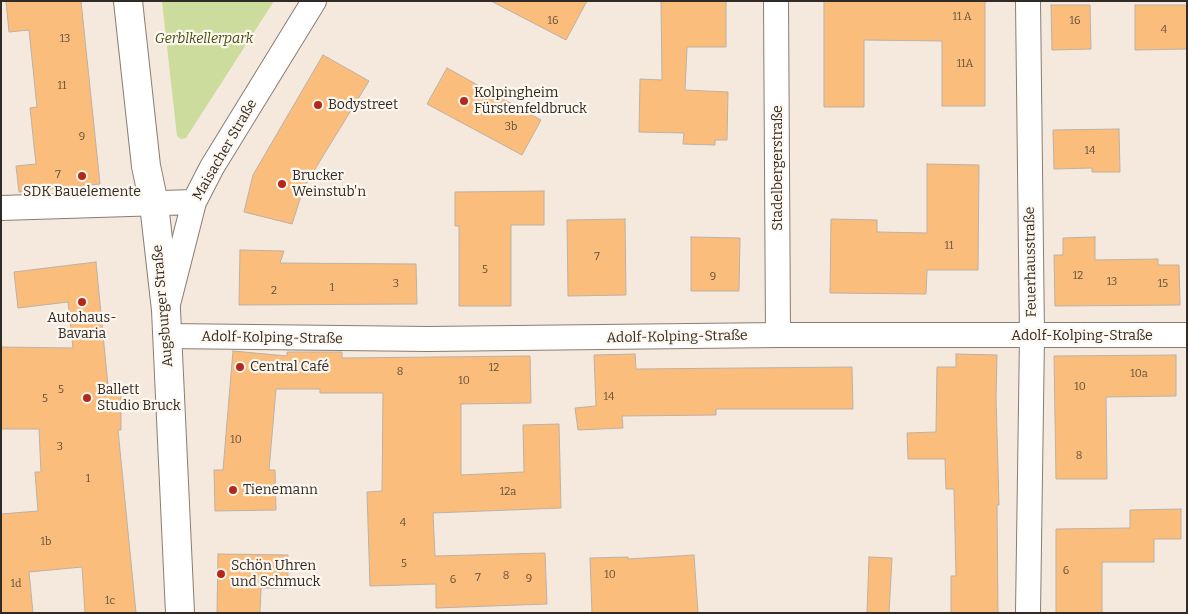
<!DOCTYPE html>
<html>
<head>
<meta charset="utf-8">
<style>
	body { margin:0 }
	#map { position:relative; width:1188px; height:614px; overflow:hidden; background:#f5e8dc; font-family:Bitter,serif }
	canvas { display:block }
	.frame { position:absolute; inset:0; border:2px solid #302b26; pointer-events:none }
</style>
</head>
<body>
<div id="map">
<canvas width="1188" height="614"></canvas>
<div class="frame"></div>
</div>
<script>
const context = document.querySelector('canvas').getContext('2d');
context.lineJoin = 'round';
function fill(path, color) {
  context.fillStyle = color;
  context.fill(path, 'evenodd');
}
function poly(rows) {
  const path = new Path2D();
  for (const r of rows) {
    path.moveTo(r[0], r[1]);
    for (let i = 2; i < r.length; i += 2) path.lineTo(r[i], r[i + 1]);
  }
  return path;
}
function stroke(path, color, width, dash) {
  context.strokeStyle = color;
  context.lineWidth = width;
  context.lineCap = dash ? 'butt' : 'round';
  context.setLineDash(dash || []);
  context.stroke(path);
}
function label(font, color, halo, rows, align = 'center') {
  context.font = font + ' Bitter,serif';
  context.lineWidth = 4.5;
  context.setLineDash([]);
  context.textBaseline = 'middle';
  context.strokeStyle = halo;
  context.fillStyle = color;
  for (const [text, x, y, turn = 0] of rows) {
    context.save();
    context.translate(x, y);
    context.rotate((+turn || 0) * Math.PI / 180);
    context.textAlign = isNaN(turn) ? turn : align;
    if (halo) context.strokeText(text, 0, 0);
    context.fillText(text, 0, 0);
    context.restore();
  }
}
const green = poly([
	[162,1,274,1,186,138,181,139,177,136]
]);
const building = poly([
	[6,1,81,1,100,184,19,192,16,166,36,164,30,108,37,107,29,30,9,32,6,1],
	[491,1,587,1,566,40,491,1],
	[661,1,726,1,726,47,687,47,685,90,728,92,727,140,715,140,715,145,683,144,684,133,639,132,640,79,662,80,661,1],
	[824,1,985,1,985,106,942,106,942,41,864,40,864,107,824,107,824,1],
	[1051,5,1090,5,1091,49,1052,50,1051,5],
	[1135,5,1187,5,1187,49,1135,50,1135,5],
	[323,55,369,81,304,187,292,224,244,212,253,175,323,55],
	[447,68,541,120,522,155,427,104,447,68],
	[1119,129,1120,172,1092,172,1092,168,1054,169,1053,130,1119,129],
	[927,164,979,165,978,270,927,270,926,294,830,293,831,219,877,220,877,232,927,233,927,164],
	[544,191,544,225,511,225,511,306,459,306,459,226,455,226,455,192,544,191],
	[625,219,626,295,568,296,567,220,625,219],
	[691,237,740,238,739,291,691,291,691,237],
	[1095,237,1095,260,1158,259,1158,265,1179,265,1180,305,1055,306,1054,255,1063,255,1063,238,1095,237],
	[240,250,284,251,280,263,416,264,417,304,239,305,240,250],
	[96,262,108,386,121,386,121,430,118,430,136,613,85,613,82,567,29,572,33,613,1,613,1,514,38,511,35,472,41,472,39,429,1,429,1,347,73,348,68,302,18,308,14,272,96,262],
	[233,351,287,356,287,352,342,352,342,358,530,356,531,403,461,404,461,475,524,472,523,425,559,424,561,508,433,513,435,556,545,553,547,604,436,608,436,584,370,586,367,492,382,491,383,393,320,393,320,389,276,389,269,470,275,470,276,510,215,511,214,470,223,470,233,351],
	[635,354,636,369,852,367,853,409,716,409,716,415,622,416,623,428,578,430,575,408,596,406,594,355,635,354],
	[956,354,997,355,996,397,999,505,997,505,998,613,951,613,951,576,956,576,954,489,946,489,945,459,908,459,907,433,936,432,937,367,956,367,956,354],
	[1176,355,1176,396,1106,397,1107,479,1056,479,1054,356,1176,355],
	[1181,509,1181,539,1154,539,1154,562,1102,562,1102,613,1056,613,1056,529,1130,528,1130,510,1181,509],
	[218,554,288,555,288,588,261,588,260,613,217,613,218,554],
	[694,555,698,613,592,613,590,558,628,557,628,559,694,555],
	[869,557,892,558,889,613,867,613,869,557]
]);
const minor = poly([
	[776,1,778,335],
	[1028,1,1032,336,1028,613],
	[1,208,194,202],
	[168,304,194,202,212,167,314,1],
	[167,336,428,339,778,335,1187,335]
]);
const tertiary = poly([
	[128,1,146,166,154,204,166,310,180,613]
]);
const markers = [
	[464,101,5,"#b5271a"],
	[318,105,5,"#b5271a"],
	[82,176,5,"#b5271a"],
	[282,184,5,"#b5271a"],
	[82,302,5,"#b5271a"],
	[240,367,5,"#b5271a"],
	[87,398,5,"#b5271a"],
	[233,490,5,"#b5271a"],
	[221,574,5,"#b5271a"]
];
const numberNames = [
	["11 A",962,17],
	["16",553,21],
	["16",1075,21],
	["4",1164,30],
	["13",65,39],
	["11A",965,64],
	["11",62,86],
	["3b",511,127],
	["9",82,137],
	["14",1090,151],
	["7",58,175],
	["11",949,246],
	["7",597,257],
	["5",485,270],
	["12",1078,276],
	["9",713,277],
	["13",1112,282],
	["3",396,284],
	["15",1163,284],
	["1",332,288],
	["2",274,291],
	["12",494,368],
	["8",400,372],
	["10a",1139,374],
	["10",464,381],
	["10",1080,387],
	["5",61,390],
	["14",609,397],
	["5",45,399],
	["10",236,440],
	["3",60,447],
	["8",1079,456],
	["1",88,479],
	["12a",508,492],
	["4",403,523],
	["1b",46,542],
	["5",404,564],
	["6",1066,571],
	["10",610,575],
	["8",506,576],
	["7",478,578],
	["9",529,579],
	["6",453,580],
	["1d",16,584],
	["1c",110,601]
];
const parkNames = [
	["Gerblkellerpark",204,39]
];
const poiNames = [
	["Kolpingheim",474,93],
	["Fürstenfeldbruck",474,109],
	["Bodystreet",328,105],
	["Brucker",292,176],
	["Weinstub'n",292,192],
	["SDK Bauelemente",82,192,"center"],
	["Autohaus-",82,318,"center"],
	["Bavaria",82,334,"center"],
	["Central Café",250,367],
	["Ballett",97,390],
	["Studio Bruck",97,406],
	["Tienemann",243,490],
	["Schön Uhren",231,566],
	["und Schmuck",231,582]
];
const streetNames = [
	["Maisacher Straße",225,150,-60],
	["Stadelbergerstraße",778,168,-90],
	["Feuerhausstraße",1031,262,-91],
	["Augsburger Straße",163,306,-95],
	["Adolf-Kolping-Straße",1082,336],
	["Adolf-Kolping-Straße",677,337,-1],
	["Adolf-Kolping-Straße",272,338,1]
];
fill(green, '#cbdc9d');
fill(building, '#fabd7c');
stroke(building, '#bdb1a4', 1);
stroke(minor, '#897d72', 26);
stroke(tertiary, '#897d72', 30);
stroke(minor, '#fff', 24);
stroke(tertiary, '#fff', 28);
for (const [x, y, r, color] of markers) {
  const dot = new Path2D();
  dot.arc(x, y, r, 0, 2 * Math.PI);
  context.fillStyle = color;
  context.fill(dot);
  stroke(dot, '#fef7ef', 2);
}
label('11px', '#62503c', null, numberNames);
label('italic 14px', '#455015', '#fef7ef', parkNames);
label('14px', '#302b26', '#fef7ef', poiNames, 'left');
label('14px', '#302b26', '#fef7ef', streetNames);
</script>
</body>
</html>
